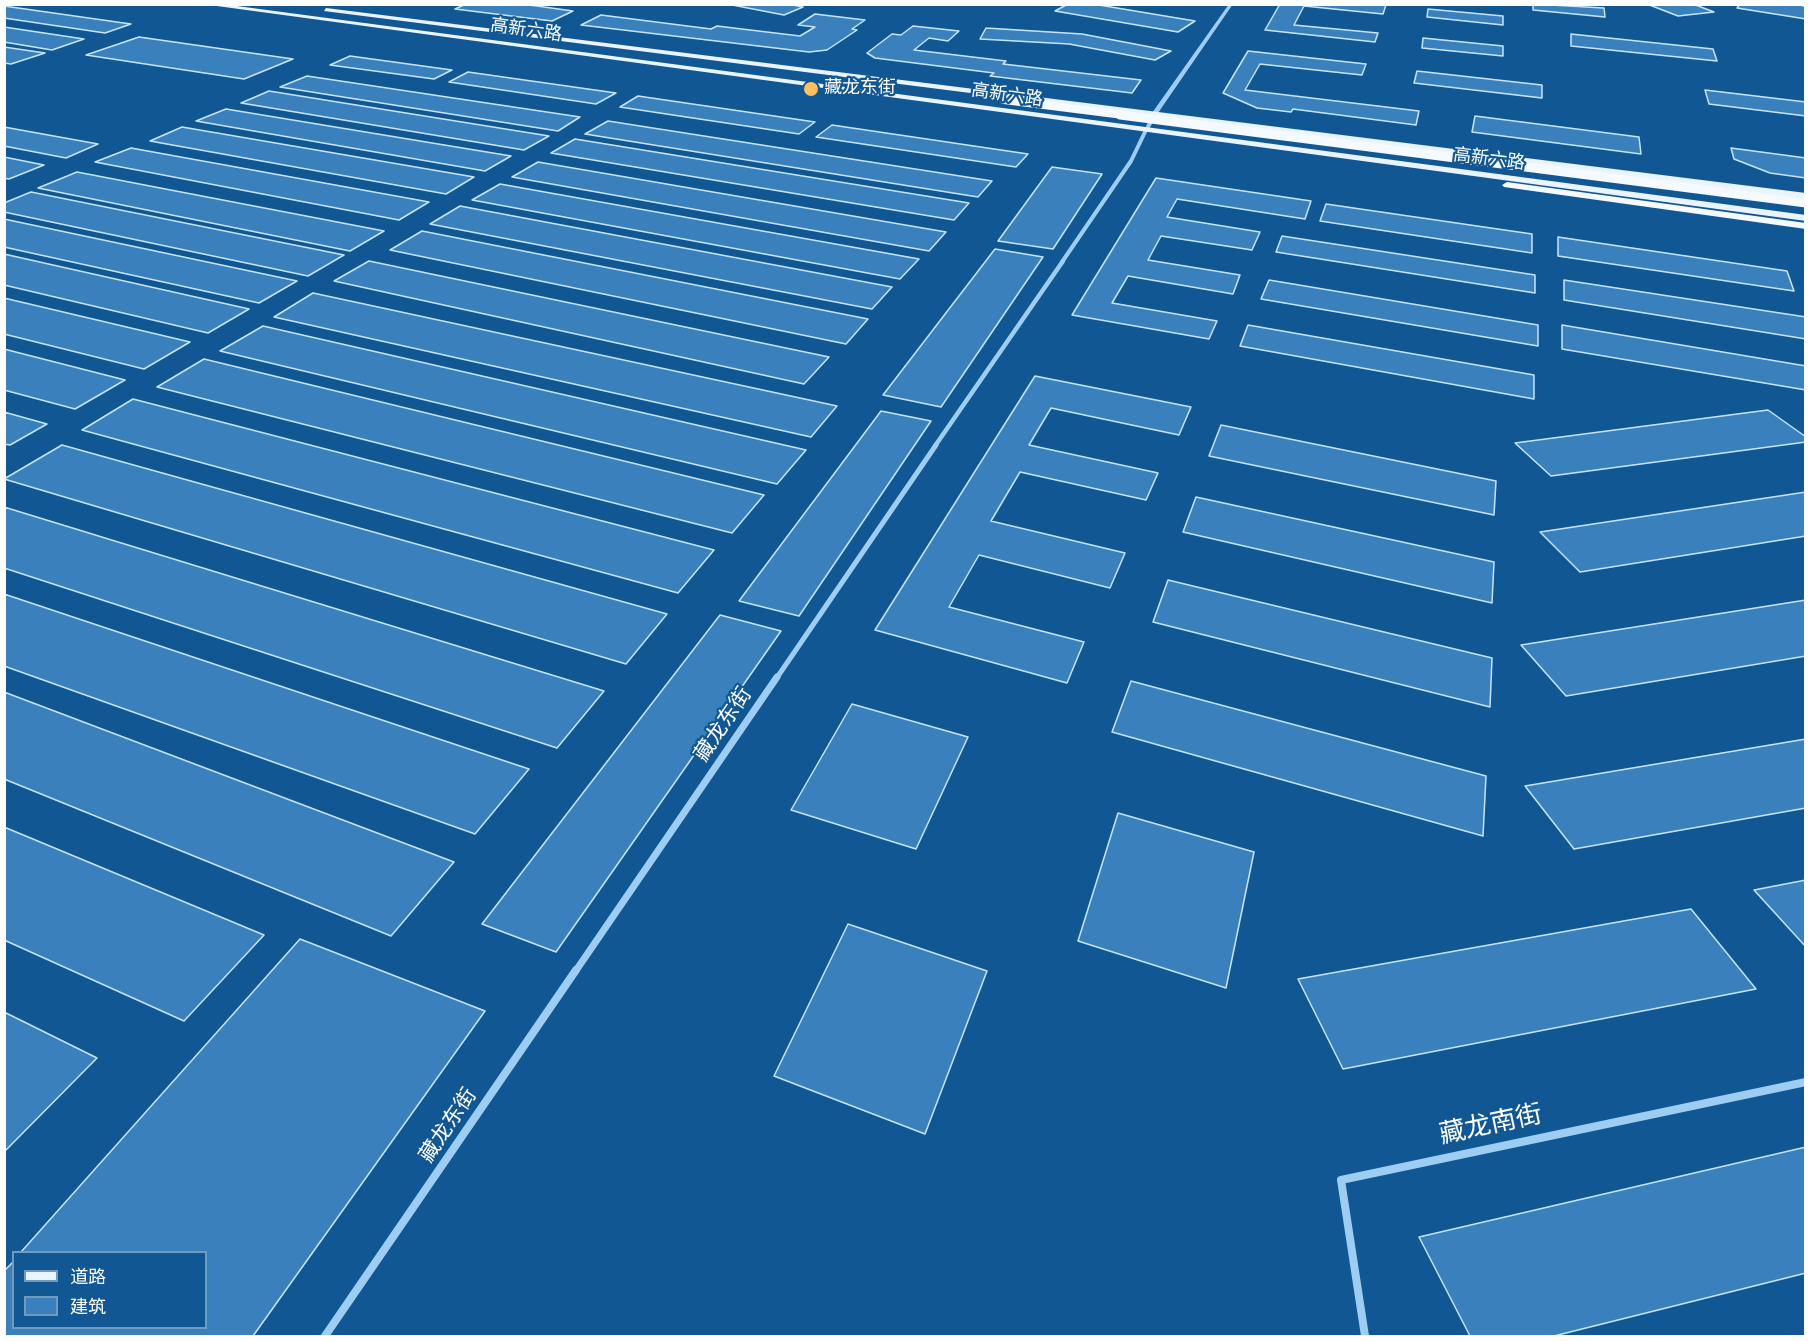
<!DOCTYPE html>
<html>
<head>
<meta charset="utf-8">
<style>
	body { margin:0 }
	#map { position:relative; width:1810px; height:1341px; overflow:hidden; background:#115793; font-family:Jost,"Noto Sans SC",sans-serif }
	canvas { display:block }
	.frame { position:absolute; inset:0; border:6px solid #fff; pointer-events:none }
	.legend { position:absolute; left:12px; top:1251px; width:195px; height:78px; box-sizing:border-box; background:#115793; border:2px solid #709abe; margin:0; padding:8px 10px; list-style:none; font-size:18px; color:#fff }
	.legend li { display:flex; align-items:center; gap:12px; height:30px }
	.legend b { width:30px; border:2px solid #709abe }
</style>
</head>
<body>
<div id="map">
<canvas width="1810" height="1341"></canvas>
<div class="frame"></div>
<ul class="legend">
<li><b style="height:8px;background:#eaf4ff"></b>道路</li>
<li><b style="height:16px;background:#3980bc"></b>建筑</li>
</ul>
</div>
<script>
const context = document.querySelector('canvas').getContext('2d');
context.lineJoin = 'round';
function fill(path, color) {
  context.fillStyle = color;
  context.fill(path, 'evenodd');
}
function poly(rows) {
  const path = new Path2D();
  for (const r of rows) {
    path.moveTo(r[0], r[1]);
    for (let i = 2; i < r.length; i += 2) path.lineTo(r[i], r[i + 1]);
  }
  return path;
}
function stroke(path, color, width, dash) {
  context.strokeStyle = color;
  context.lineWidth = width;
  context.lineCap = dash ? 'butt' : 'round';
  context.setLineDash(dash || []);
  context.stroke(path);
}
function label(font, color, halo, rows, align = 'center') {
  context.font = font + ' Jost,"Noto Sans SC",sans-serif';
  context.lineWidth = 4.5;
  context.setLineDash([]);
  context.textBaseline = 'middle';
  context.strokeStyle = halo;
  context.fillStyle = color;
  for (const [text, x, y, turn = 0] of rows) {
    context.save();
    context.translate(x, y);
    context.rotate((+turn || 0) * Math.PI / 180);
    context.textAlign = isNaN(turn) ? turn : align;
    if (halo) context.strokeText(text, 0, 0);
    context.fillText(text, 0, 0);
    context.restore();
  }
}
const building = poly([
	[466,4,522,4,573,11,552,21,455,9,466,4],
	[727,4,788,4,803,7,784,15,727,4],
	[1068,4,1093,4,1195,21,1178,32,1055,11,1068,4],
	[1280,4,1382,4,1386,5,1383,14,1304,6,1294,25,1378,33,1375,42,1265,30,1280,4],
	[1533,4,1604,8,1605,17,1533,10,1533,4],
	[1647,4,1693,4,1714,12,1678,16,1647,4],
	[1740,4,1798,4,1806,7,1806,19,1737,8,1740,4],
	[4,6,131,24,105,33,4,18,4,6],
	[1428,9,1503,16,1503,25,1427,17,1428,9],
	[815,14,865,20,852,29,857,30,827,50,809,52,581,25,601,15,711,29,717,26,800,36,815,27,798,25,815,14],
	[913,26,959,31,948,41,929,38,914,50,1006,61,1003,64,1141,80,1132,93,990,76,994,73,875,58,867,53,892,34,901,35,913,26],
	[4,27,84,39,52,50,4,42,4,27],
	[986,28,1082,34,1171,51,1155,60,1069,44,980,39,986,28],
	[1571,34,1713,49,1717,61,1571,46,1571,34],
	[139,37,293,59,244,79,86,55,139,37],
	[1423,38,1503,46,1503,56,1422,48,1423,38],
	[4,47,45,53,11,64,4,63,4,47],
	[1248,51,1366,64,1362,75,1260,64,1245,90,1419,111,1416,125,1293,109,1291,112,1257,108,1223,93,1248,51],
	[350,56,452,70,434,79,330,65,350,56],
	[1417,71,1542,85,1542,98,1414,83,1417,71],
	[468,72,616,93,596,104,449,82,468,72],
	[307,76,580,117,558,131,280,87,307,76],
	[1705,90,1806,102,1806,116,1709,104,1705,90],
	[269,91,549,136,524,150,241,103,269,91],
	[638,96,815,122,799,134,620,107,638,96],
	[226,109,511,156,485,171,196,121,226,109],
	[1475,116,1639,137,1641,154,1472,132,1475,116],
	[608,121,992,181,978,197,585,134,608,121],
	[832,125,1028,154,1016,167,816,137,832,125],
	[4,127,98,144,66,158,4,146,4,127],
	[182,127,474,177,446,194,150,141,182,127],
	[575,139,969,203,954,220,551,153,575,139],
	[131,148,429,202,399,220,95,162,131,148],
	[1731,148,1806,158,1806,178,1770,173,1734,159,1731,148],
	[4,157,44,165,9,179,4,178,4,157],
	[538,162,946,232,929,251,512,177,538,162],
	[1052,167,1102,174,1053,249,998,241,1052,167],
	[77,172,384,231,350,251,38,188,77,172],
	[1156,178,1311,201,1305,219,1177,199,1167,217,1260,232,1252,250,1161,236,1148,260,1240,275,1233,294,1128,276,1112,303,1217,321,1209,339,1072,315,1156,178],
	[500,184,919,259,900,279,472,200,500,184],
	[31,192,344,255,308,276,4,212,4,203,31,192],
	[1326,204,1532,234,1532,253,1320,221,1326,204],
	[460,206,892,287,872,309,430,224,460,206],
	[4,219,297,281,259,303,4,247,4,219],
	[422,231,868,319,846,344,390,250,422,231],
	[1282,236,1535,275,1535,293,1276,252,1282,236],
	[1558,237,1787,271,1794,291,1558,256,1558,237],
	[995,249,1043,257,941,407,883,395,995,249],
	[4,254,249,309,208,333,4,285,4,254],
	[369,261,829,357,804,384,334,281,369,261],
	[1269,280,1538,325,1538,346,1261,299,1269,280],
	[1564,280,1806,317,1806,339,1564,300,1564,280],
	[313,293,837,406,811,437,274,317,313,293],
	[4,298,190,342,144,369,4,334,4,298],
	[1248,325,1534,375,1534,399,1240,346,1248,325],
	[1562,325,1806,366,1806,390,1562,349,1562,325],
	[263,326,806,450,777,484,220,351,263,326],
	[4,349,125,380,75,409,4,390,4,349],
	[204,359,764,495,732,533,157,387,204,359],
	[1035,376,1191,407,1179,435,1051,408,1029,445,1158,473,1146,500,1020,472,991,521,1125,553,1110,588,979,555,949,607,1084,642,1067,683,875,630,1035,376],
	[133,399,714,550,678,593,82,430,133,399],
	[1768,410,1806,437,1806,442,1551,476,1515,443,1768,410],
	[881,411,931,421,799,616,739,601,881,411],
	[4,412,47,424,10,445,4,444,4,412],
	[1221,425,1496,481,1494,515,1209,456,1221,425],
	[62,445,667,614,626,664,4,479,62,445],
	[1806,492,1806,536,1580,572,1540,532,1806,492],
	[1196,497,1494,562,1492,603,1183,532,1196,497],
	[4,507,604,691,557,748,4,568,4,507],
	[1168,580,1492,658,1490,707,1153,622,1168,580],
	[4,594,529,769,475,834,4,666,4,594],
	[1806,600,1806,656,1566,696,1521,645,1806,600],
	[720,615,781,631,556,952,482,924,720,615],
	[1131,681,1486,776,1483,836,1112,732,1131,681],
	[4,692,454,862,391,936,4,779,4,692],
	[852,704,968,737,916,849,791,810,852,704],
	[1806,739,1806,808,1574,849,1525,786,1806,739],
	[1118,813,1254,852,1226,988,1078,941,1118,813],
	[4,827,264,935,184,1021,4,940,4,827],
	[1806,880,1806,947,1754,890,1806,880],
	[1691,909,1756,989,1343,1069,1298,979,1691,909],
	[848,924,987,971,925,1134,774,1076,848,924],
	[300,939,485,1011,253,1336,4,1336,4,1271,14,1261,14,1328,206,1328,206,1252,21,1252,300,939],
	[4,1012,97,1058,6,1150,4,1149,4,1012],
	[1806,1147,1806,1273,1554,1336,1470,1336,1419,1237,1806,1147]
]);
const minorFar4 = poly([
	[1062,262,1131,161,1146,130]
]);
const minorFar3 = poly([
	[935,446,1063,261]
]);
const minorFar2 = poly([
	[776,679,936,445]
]);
const minorFar1 = poly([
	[575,972,777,677]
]);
const minor = poly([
	[325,1336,576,970],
	[1365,1336,1341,1180,1806,1082]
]);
const tertiary = poly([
	[1229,4,1233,4,1158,113,1148,131,1144,131,1152,113,1229,4]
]);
const primary = poly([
	[202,4,222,4,1806,215,1806,221,202,4],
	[326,8,1806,193,1806,199,324,11,326,8]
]);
const trunk = poly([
	[1507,182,1806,223,1806,229,1504,187,1502,185,1507,182]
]);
const trunkBridgeFar1 = poly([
	[1004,100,1131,116]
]);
const trunkBridge = poly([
	[1120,115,1806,203]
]);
const markers = [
	[811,89,8,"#ffc160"]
];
const farStreetnames = [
	["高新六路",526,31,8],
	["高新六路",1007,96,8],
	["高新六路",1489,160,7]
];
const farPoinames = [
	["藏龙东街",824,89]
];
const streetNames = [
	["藏龙东街",724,725,-56],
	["藏龙东街",449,1126,-56]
];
const nearStreetnames = [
	["藏龙南街",1491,1126,-12]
];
fill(building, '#3980bc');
stroke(building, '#c6e5fd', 1.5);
stroke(minorFar4, '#9ecdf3', 4);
stroke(minorFar3, '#9ecdf3', 4.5);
stroke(minorFar2, '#9ecdf3', 5);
stroke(minorFar1, '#9ecdf3', 7);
stroke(minor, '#9ecdf3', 8);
fill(tertiary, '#9ecdf3');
fill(primary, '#eaf4ff');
fill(trunk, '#f4faff');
stroke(trunkBridgeFar1, '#f4faff', 8);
stroke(trunkBridge, '#f4faff', 9);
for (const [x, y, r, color] of markers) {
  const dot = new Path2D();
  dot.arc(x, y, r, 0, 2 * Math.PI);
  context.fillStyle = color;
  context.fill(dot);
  stroke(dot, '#115793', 2);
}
label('18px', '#fff', '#115793', farStreetnames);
label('18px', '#fff', '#115793', farPoinames, 'left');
label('21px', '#fff', '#115793', streetNames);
label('26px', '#fff', '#115793', nearStreetnames);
</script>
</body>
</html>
